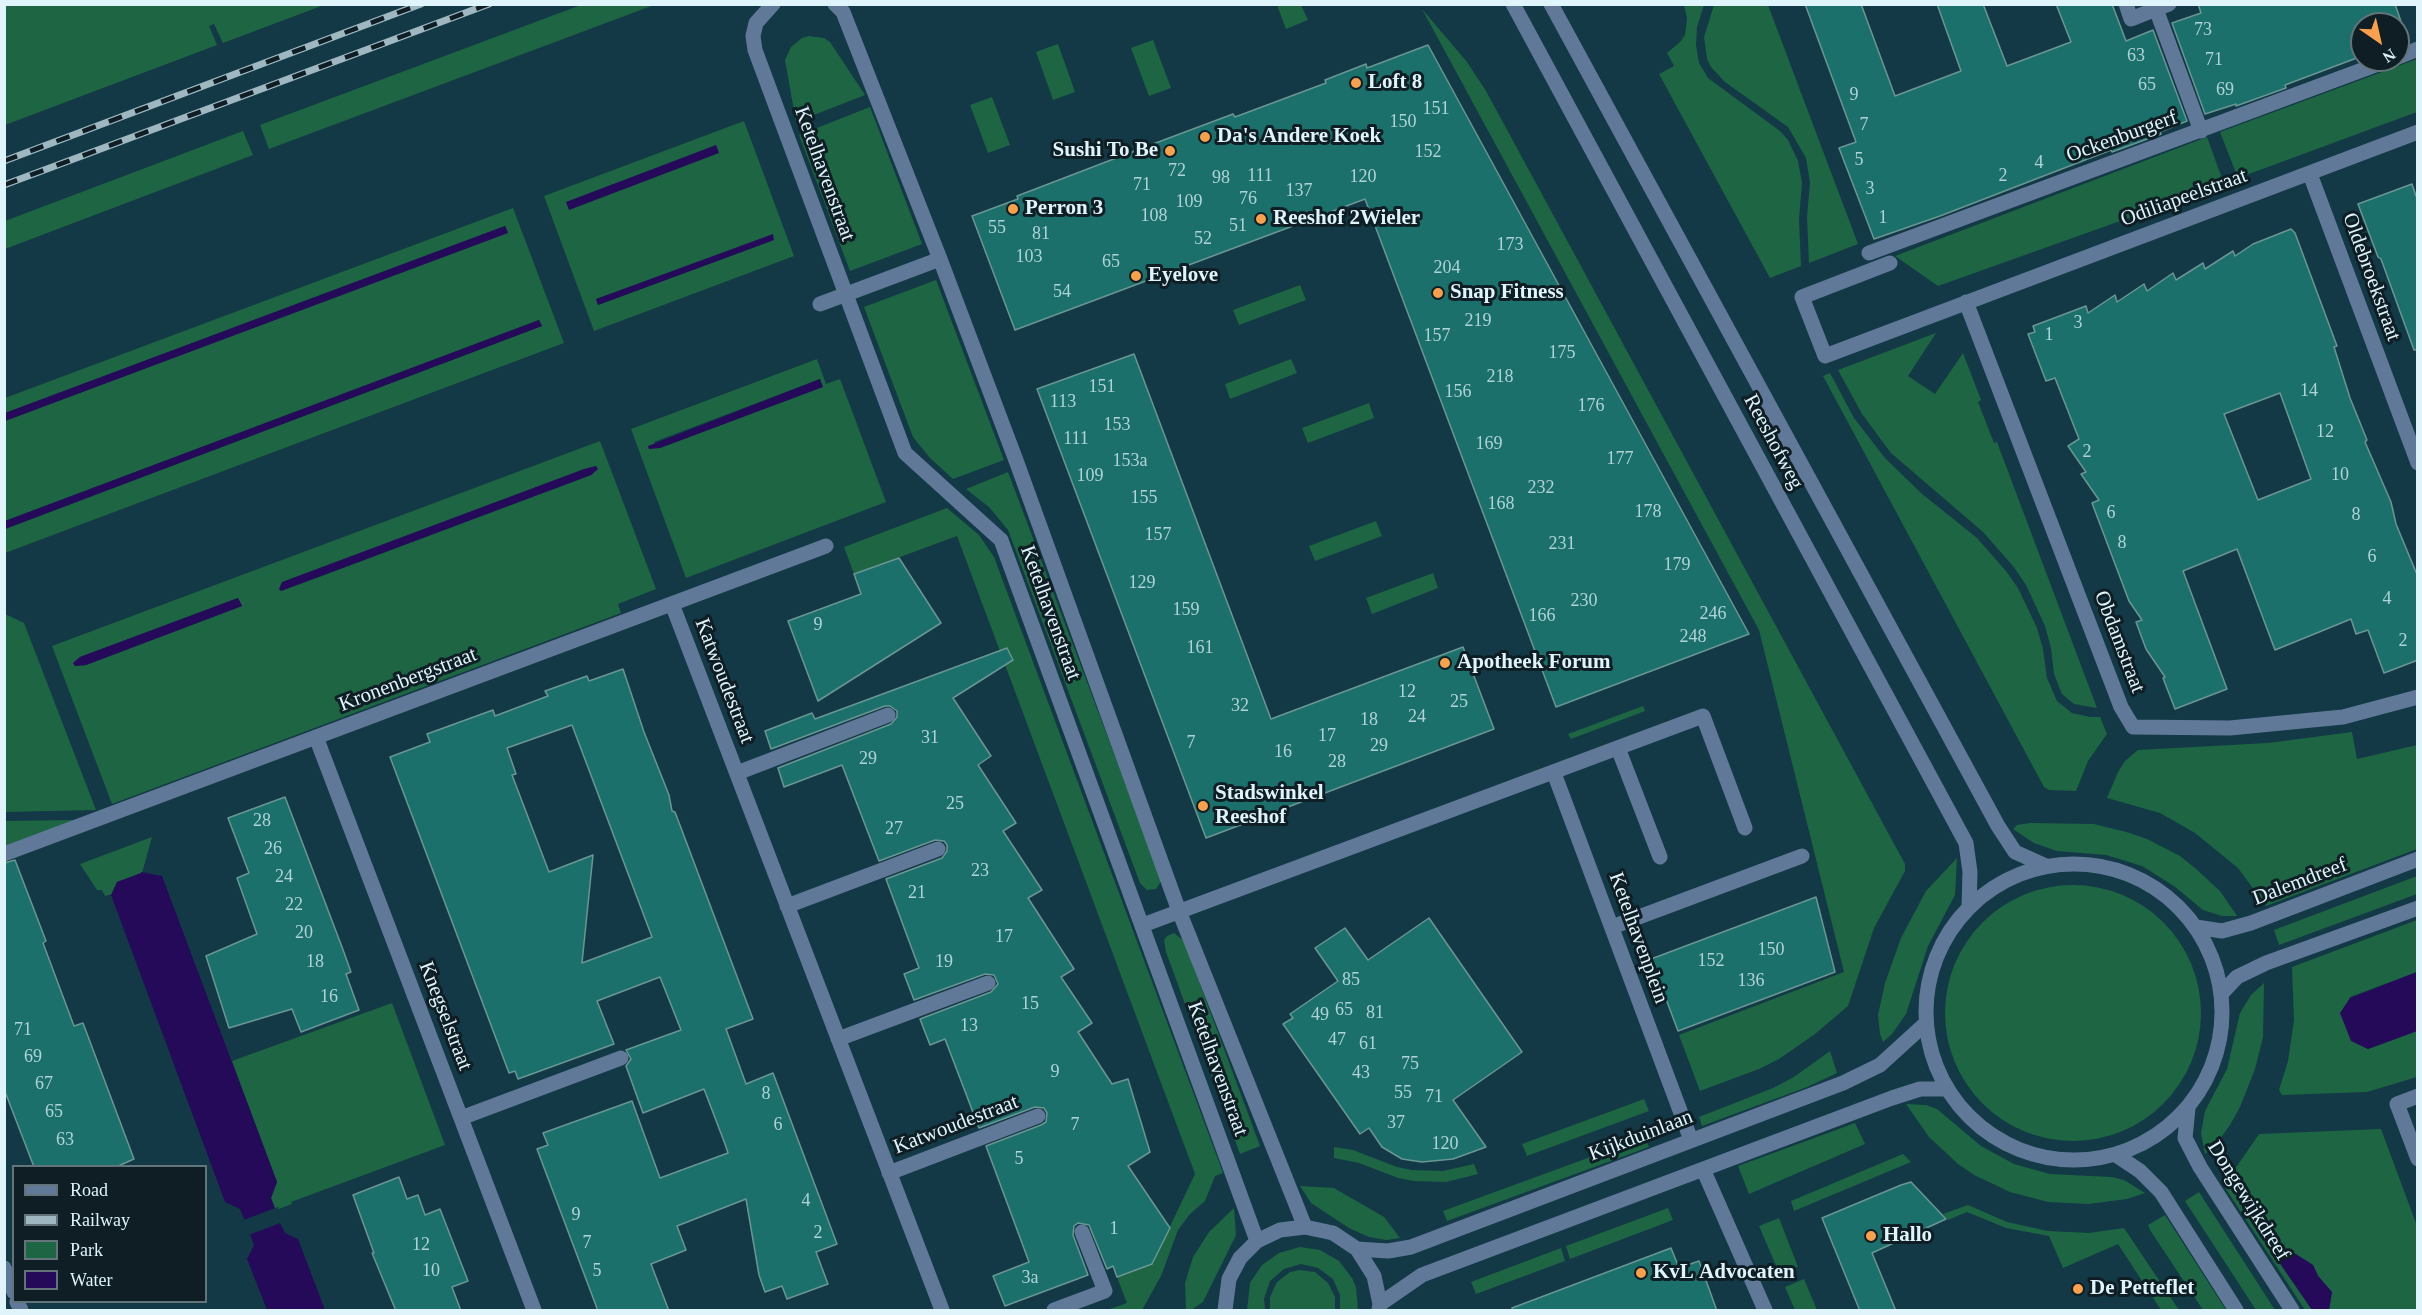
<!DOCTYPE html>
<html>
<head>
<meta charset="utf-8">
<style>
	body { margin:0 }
	#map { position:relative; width:2422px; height:1315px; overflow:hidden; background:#133946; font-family:Georgia,serif }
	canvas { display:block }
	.frame { position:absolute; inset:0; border:6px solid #e0f4fc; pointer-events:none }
	.legend { position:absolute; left:12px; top:1165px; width:195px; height:138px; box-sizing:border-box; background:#0e1e24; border:2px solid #62747a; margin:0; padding:8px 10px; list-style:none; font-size:18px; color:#e0f4fc }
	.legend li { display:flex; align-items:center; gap:12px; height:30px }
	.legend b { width:30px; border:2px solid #62747a }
	.north { position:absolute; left:2350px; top:12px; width:60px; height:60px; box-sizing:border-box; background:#0e1e24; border:2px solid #62747a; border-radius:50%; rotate:146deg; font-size:16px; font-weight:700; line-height:24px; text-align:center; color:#e0f4fc }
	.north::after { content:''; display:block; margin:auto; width:21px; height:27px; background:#f9a04d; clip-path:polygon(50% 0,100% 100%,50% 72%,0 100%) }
</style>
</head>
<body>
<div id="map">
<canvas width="2422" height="1315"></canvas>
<div class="frame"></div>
<ul class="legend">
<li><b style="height:8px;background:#617999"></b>Road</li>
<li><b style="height:8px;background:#9eb7c1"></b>Railway</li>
<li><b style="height:16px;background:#1d6543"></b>Park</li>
<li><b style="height:16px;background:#250a5a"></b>Water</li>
</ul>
<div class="north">N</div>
</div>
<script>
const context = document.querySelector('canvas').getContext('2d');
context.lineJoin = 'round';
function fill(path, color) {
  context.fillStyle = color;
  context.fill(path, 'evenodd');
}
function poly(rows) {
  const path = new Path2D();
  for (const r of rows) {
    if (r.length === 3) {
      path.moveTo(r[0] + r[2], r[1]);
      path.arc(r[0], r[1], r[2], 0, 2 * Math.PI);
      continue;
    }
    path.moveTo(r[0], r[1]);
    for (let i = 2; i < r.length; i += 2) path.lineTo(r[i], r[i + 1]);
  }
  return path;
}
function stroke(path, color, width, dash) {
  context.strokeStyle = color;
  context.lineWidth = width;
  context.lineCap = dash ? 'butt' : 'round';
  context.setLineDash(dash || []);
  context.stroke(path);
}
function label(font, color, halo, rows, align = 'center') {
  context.font = font + ' Georgia,serif';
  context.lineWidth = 6;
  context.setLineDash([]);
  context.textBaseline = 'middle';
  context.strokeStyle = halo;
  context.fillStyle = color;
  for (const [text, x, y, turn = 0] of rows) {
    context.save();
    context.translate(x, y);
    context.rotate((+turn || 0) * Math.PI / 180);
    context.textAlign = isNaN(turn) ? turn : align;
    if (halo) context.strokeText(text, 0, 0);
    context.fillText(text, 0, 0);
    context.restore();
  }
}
const green = poly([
	[5,4,324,4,324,5,223,43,214,24,209,26,217,45,5,125],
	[581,5,654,5,269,149,260,125],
	[1277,5,1301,5,1308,20,1286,29],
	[1684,5,1704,5,1697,27,1696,45,1699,63,1708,78,1780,131,1788,140,1798,161,1802,183,1799,219,1801,266,1770,278,1659,74,1674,66,1667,53,1680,42,1685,35,1687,18],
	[1714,5,1768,5,1858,244,1809,263,1807,217,1810,182,1806,158,1788,127,1725,82,1711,67,1707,59,1704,37],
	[1422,9,1467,62,1486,91,1905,864,1905,871,1874,928,1848,1006,1815,1034,1779,1059,1759,1069,1700,1091,1679,1035,1844,972,1759,630],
	[809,36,824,38,830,42,865,95,796,122,785,60,791,47,802,38],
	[1153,40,1171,88,1149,96,1131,48],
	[1058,44,1075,92,1053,100,1036,52],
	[2417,59,2417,112,2238,178,2220,132],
	[992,97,1010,145,988,153,970,105],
	[870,107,922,244,850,271,799,135],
	[744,121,794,256,594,331,544,196],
	[774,240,598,305,598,304,596,299],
	[243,131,253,155,5,249,5,221],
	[2207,137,2224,184,1938,286,1895,256],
	[513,208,564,343,5,553,5,529,542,326,539,320,5,521,5,421,508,232,505,226,5,413,5,398],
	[936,280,1004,460,953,479,930,458,913,437,864,307],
	[1300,285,1306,300,1239,325,1233,310],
	[1936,333,1908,376,1935,394,1963,353,1981,400,1978,402,1994,443,1997,442,2097,708,2074,704,2062,694,2054,674,2051,648,2045,626,2026,585,2013,566,1983,532,1891,453,1862,414,1838,370],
	[817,359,826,384,840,379,886,502,686,578,631,429],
	[820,379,822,387,660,448,654,442],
	[1291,359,1297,373,1230,399,1225,384],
	[1830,373,1854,418,1885,458,1921,493,1977,538,2006,571,2018,588,2037,628,2043,649,2047,678,2057,701,2072,713,2090,717,2100,717,2107,734,2088,761,2076,791,2049,790,2044,787,1823,376],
	[1369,403,1374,418,1308,443,1302,428],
	[600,441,656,589,618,604,621,613,112,804,52,646],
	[597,469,591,475,282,591],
	[238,598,242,606,86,665,75,666,74,663,80,657],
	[1008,472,1160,876,1161,881,1156,889,1147,890,1140,883,1008,530,989,507,966,489],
	[947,508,979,535,994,557,1222,1170,1223,1173,1215,1176,1205,1201,1190,1214,1178,1230,1161,1276,1142,1310,1107,1310,1127,1303,1117,1277,1152,1264,1195,1174,957,536,854,574,844,547],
	[1376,521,1382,536,1315,561,1309,546],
	[1433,573,1438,588,1372,614,1366,598],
	[5,614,24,623,96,810,5,812],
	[1643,706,1645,711,1571,739,1568,734],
	[2352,732,2357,759,2417,745,2417,849,2266,906,2238,868,2195,833,2160,813,2107,798,2118,772,2125,761,2138,750,2268,743],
	[75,820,5,847,5,821],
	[2030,823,2094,824,2130,833,2147,839,2180,856,2195,868,2220,891,2237,916,2222,916,2203,910,2174,886,2142,866,2106,855,2057,851,2034,843,2013,829,2017,825],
	[152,837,142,873,117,882,112,894,105,896,102,890,97,890,80,864],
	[1957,858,1955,895,1928,946,1906,1014,1892,1034,1883,1042,1880,1034,1878,1015,1885,983,1901,938,1926,891],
	[2417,876,2417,894,2279,945,2274,930],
	[2073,1013,128],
	[2417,920,2417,972,2350,997,2343,1017,2351,1038,2368,1049,2417,1031,2417,1077,2367,1092,2282,1095,2279,1090,2288,1061,2294,1020,2292,967],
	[1174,933,1184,941,1260,1146,1240,1154,1166,952,1164,940,1167,936],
	[2264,983,2263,1037,2255,1069,2240,1107,2230,1125,2215,1146,2205,1154,2201,1133,2205,1111,2227,1069,2240,1013,2251,995],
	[392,1003,445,1145,291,1202,292,1204,276,1210,271,1198,277,1182,232,1061],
	[1830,1051,1837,1073,1807,1087,1702,1126,1699,1117,1773,1088,1794,1077],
	[1644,1099,1649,1111,1527,1156,1522,1144],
	[1906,1104,1926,1105,1937,1109,1981,1146,2014,1164,2050,1174,2112,1177,2124,1180,2145,1193,2127,1199,2088,1204,2048,1202,2010,1192,1974,1175,1958,1164,1929,1137],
	[1855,1123,1865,1144,1749,1194,1738,1166],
	[2381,1129,2417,1226,2417,1310,2329,1310,2332,1292,2318,1276,2313,1265,2294,1253,2269,1247,2312,1310,2305,1310,2220,1180,2237,1166,2259,1134],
	[1645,1137,1649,1147,1447,1221,1443,1211],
	[1334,1147,1353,1150,1397,1167,1412,1170,1443,1171,1474,1164,1478,1174,1446,1182,1414,1181,1398,1178,1359,1163,1334,1158],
	[1903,1154,1911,1162,1794,1211,1791,1201],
	[1300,1186,1334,1188,1384,1217,1400,1238,1386,1240,1369,1237,1349,1228,1311,1203],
	[2199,1192,2275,1310,2256,1310,2185,1201],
	[1968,1205,2007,1222,2048,1231,2089,1233,2124,1228,2179,1310,2161,1310,2118,1244,2063,1268,2049,1236,2006,1228,1967,1212,1948,1220,1943,1214],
	[1234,1208,1236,1235,1203,1302,1191,1310,1186,1310,1185,1283,1193,1257,1209,1232],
	[1668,1208,1673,1220,1570,1259,1566,1246],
	[2165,1215,2226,1310,2203,1310,2150,1230,2148,1225],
	[1779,1218,1798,1267,1780,1275,1759,1226],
	[1300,1247,1320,1250,1339,1261,1352,1278,1356,1287,1358,1310,1340,1310,1340,1295,1333,1279,1318,1268,1301,1264,1284,1269,1270,1281,1264,1299,1265,1310,1247,1310,1250,1283,1262,1265,1279,1253],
	[1561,1248,1565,1261,1476,1294,1471,1282],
	[1299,1270,1315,1272,1328,1283,1335,1297,1335,1310,1270,1310,1270,1297,1277,1282,1290,1272],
	[1804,1279,1817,1310,1795,1310,1785,1287]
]);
const water = poly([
	[716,145,719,153,569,210,566,202],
	[505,226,508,233,5,421,5,413],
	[773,234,774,240,598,305,596,299],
	[539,320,542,326,5,529,5,521],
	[820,379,823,387,660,448,649,449,648,446],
	[596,466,598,469,591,475,281,591,279,589,282,582,584,469],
	[238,598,242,606,86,665,75,666,73,663,80,657],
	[141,872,162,876,277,1182,271,1198,280,1223,285,1233,298,1239,325,1310,267,1310,247,1259,254,1245,245,1221,240,1209,225,1202,111,895,117,882,141,873],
	[2417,972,2417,1031,2368,1049,2351,1041,2340,1013,2350,998],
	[2268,1246,2294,1253,2313,1265,2318,1276,2332,1292,2329,1310,2312,1310]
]);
const pier = poly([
	[278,1207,283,1222,246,1236,241,1221]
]);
const building = poly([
	[1805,4,1861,4,1895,96,1961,71,1937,4,1983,4,2007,66,2071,42,2056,4,2112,4,2126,41,2153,30,2187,121,2160,132,2161,134,2112,152,2111,150,1940,216,1874,239,1839,148,1856,142,1805,4],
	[2198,4,2395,4,2407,39,2398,43,2398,24,2362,24,2362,56,2285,85,2286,88,2236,106,2236,104,2205,114,2172,23,2201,13,2198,4],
	[1428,45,1749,634,1556,707,1365,199,1015,330,972,216,1018,199,1017,196,1145,147,1233,114,1235,117,1326,83,1325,80,1366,64,1367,68,1428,45],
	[2412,184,2418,202,2418,350,2414,350,2381,259,2378,257,2358,204,2412,184],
	[2291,229,2295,233,2337,346,2334,347,2350,398,2367,440,2365,442,2391,502,2396,524,2418,577,2418,660,2384,673,2368,630,2356,634,2351,619,2275,650,2237,549,2183,571,2227,689,2175,709,2163,678,2165,677,2146,649,2136,622,2142,620,2129,601,2092,503,2099,500,2081,474,2086,472,2068,446,2079,439,2055,378,2046,381,2028,334,2035,332,2033,326,2086,306,2088,313,2115,295,2117,302,2144,284,2147,291,2173,273,2176,280,2203,263,2205,269,2233,251,2235,256,2253,244,2291,229],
	[2280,393,2311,479,2258,500,2224,414,2280,393],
	[1134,354,1271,719,1463,647,1494,729,1206,838,1037,389,1134,354],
	[899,558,941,623,818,701,788,621,861,594,854,574,899,558],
	[1007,648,1013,660,953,698,991,756,978,765,1016,823,1003,831,1042,890,1028,898,1074,969,1061,977,1092,1023,1078,1032,1112,1084,1128,1079,1150,1152,1128,1166,1170,1228,1152,1264,1117,1277,1113,1266,1107,1269,1089,1225,1078,1223,1074,1226,1073,1235,1088,1275,1005,1306,993,1276,1029,1262,986,1146,1041,1125,1046,1122,1047,1113,1044,1108,1035,1107,979,1128,945,1039,930,1045,920,1019,991,992,998,984,994,975,985,974,914,1000,904,974,919,968,886,879,942,858,947,851,947,845,944,841,935,840,879,861,842,765,784,787,778,768,891,724,897,717,897,711,890,706,885,706,771,749,765,731,812,713,815,719,1007,648],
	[623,669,644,732,669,795,672,811,675,812,753,1019,726,1029,746,1084,773,1073,837,1244,816,1252,828,1284,787,1299,782,1286,765,1292,759,1275,746,1199,677,1226,686,1250,651,1264,669,1311,598,1311,537,1149,548,1145,543,1133,632,1101,660,1178,728,1153,725,1144,704,1089,643,1113,626,1066,631,1059,626,1050,681,1030,660,977,597,1001,614,1044,518,1079,515,1071,509,1073,390,757,430,742,427,734,493,710,495,716,548,696,545,691,587,676,589,681,623,669],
	[572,725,652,937,582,963,593,855,549,872,512,775,516,774,507,748,572,725],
	[285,797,342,947,351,972,346,974,359,1010,301,1032,292,1009,229,1028,206,956,257,934,237,878,249,873,228,818,285,797],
	[15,860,46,941,43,943,74,1026,83,1023,134,1159,116,1167,34,1167,4,1089,4,863,15,860],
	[1816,897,1835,972,1678,1031,1651,959,1816,897],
	[1429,918,1522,1052,1453,1100,1486,1147,1453,1159,1422,1162,1402,1159,1382,1147,1369,1128,1360,1134,1283,1024,1293,1018,1290,1014,1338,981,1315,948,1345,928,1368,960,1429,918],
	[399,1177,407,1199,418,1195,425,1215,440,1209,468,1281,452,1287,461,1311,396,1311,372,1253,374,1253,353,1195,399,1177],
	[1911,1182,1946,1219,1872,1253,1896,1311,1860,1311,1822,1218,1901,1185,1911,1182],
	[1671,1248,1679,1268,1699,1261,1717,1311,1512,1311,1512,1308,1671,1248]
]);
const minor = poly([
	[773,4,756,23,753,36,755,50,905,453,1001,540,1257,1241],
	[835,4,843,12,940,259,1017,463,1179,911,1305,1227],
	[1513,4,1966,843,1970,872,1969,907],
	[1551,4,1998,826,2015,852,2046,866],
	[2126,4,2131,19,2156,9],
	[2169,4,2156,9,2201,131],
	[2398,57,2418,49],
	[2310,174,2418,463],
	[1869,253,2389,60],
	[1890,263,1802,297,1825,356,2418,132],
	[1966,302,2121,707,2133,727,2230,728,2343,717,2418,697],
	[820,304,940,259],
	[672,604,942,1310],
	[316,737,534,1310],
	[1618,748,1660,857],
	[737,773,888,715],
	[1554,773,1691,1140],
	[4,854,826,546],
	[2074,1012,148],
	[787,906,938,849],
	[1143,925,1703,716,1745,828],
	[1612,927,1802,856],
	[2196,927,2222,931,2251,923,2418,859],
	[2221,994,2237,977,2266,963,2418,908],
	[838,1039,988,983],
	[2418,1096,2397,1104,2418,1159],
	[2188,1108,2185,1138,2200,1167,2292,1310],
	[461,1118,621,1058],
	[2116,1155,2140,1171,2161,1192,2236,1310],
	[1703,1169,1765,1310],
	[889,1173,1038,1116],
	[1357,1249,1388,1251,1411,1247,1843,1083,1880,1065,1925,1024],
	[4,1268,14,1292],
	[17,1302,21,1310],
	[1380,1304,1422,1275,1892,1098,1920,1089,1946,1089],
	[1054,1310,1105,1291,1082,1232],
	[1225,1310,1229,1279,1240,1258,1257,1241,1280,1230,1305,1227,1333,1233,1357,1249,1374,1276,1380,1304,1379,1310]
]);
const rail = poly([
	[4,161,421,4],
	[4,185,489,4]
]);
const markers = [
	[1356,83,6,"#f9a04d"],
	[1205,137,6,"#f9a04d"],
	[1170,151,6,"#f9a04d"],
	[1013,209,6,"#f9a04d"],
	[1261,219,6,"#f9a04d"],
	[1136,276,6,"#f9a04d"],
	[1438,293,6,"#f9a04d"],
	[1445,663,6,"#f9a04d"],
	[1203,806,6,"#f9a04d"],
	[1871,1236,6,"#f9a04d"],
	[1641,1273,6,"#f9a04d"],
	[2078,1289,6,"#f9a04d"]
];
const numberNames = [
	["73",2203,30],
	["63",2136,56],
	["71",2214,60],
	["65",2147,85],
	["69",2225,90],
	["9",1854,95],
	["151",1436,109],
	["150",1403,122],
	["7",1864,125],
	["152",1428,152],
	["5",1859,160],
	["4",2039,163],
	["72",1177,171],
	["111",1260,176],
	["2",2003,176],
	["120",1363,177],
	["98",1221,178],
	["71",1142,185],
	["3",1870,189],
	["137",1299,191],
	["76",1248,199],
	["109",1189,202],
	["108",1154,216],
	["1",1883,218],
	["51",1238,226],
	["55",997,228],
	["81",1041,234],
	["52",1203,239],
	["173",1510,245],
	["103",1029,257],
	["65",1111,262],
	["204",1447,268],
	["54",1062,292],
	["219",1478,321],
	["3",2078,323],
	["1",2049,335],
	["157",1437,336],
	["175",1562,353],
	["218",1500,377],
	["151",1102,387],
	["14",2309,391],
	["156",1458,392],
	["113",1063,402],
	["176",1591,406],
	["153",1117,425],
	["12",2325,432],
	["111",1076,439],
	["169",1489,444],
	["2",2087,452],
	["177",1620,459],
	["153a",1130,461],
	["10",2340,475],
	["109",1090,476],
	["232",1541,488],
	["155",1144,498],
	["168",1501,504],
	["178",1648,512],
	["6",2111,513],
	["8",2356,515],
	["157",1158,535],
	["8",2122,543],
	["231",1562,544],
	["6",2372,557],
	["179",1677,565],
	["129",1142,583],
	["4",2387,599],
	["230",1584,601],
	["159",1186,610],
	["246",1713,614],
	["166",1542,616],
	["9",818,625],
	["248",1693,637],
	["2",2403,641],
	["161",1200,648],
	["12",1407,692],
	["25",1459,702],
	["32",1240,706],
	["24",1417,717],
	["18",1369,720],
	["17",1327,736],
	["31",930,738],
	["7",1191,743],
	["29",1379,746],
	["16",1283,752],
	["29",868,759],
	["28",1337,762],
	["25",955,804],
	["28",262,821],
	["27",894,829],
	["26",273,849],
	["23",980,871],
	["24",284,877],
	["21",917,893],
	["22",294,905],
	["20",304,933],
	["17",1004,937],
	["150",1771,950],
	["152",1711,961],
	["18",315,962],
	["19",944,962],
	["85",1351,980],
	["136",1751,981],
	["16",329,997],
	["15",1030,1004],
	["65",1344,1010],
	["81",1375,1013],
	["49",1320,1015],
	["13",969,1026],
	["71",23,1030],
	["47",1337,1040],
	["61",1368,1044],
	["69",33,1057],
	["75",1410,1064],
	["9",1055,1072],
	["43",1361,1073],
	["67",44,1084],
	["55",1403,1093],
	["8",766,1094],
	["71",1434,1097],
	["65",54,1112],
	["37",1396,1123],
	["6",778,1125],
	["7",1075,1125],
	["63",65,1140],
	["120",1445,1144],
	["5",1019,1159],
	["4",806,1201],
	["9",576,1215],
	["1",1114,1229],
	["2",818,1233],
	["7",587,1243],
	["12",421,1245],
	["10",431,1271],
	["5",597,1271],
	["3a",1030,1278]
];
const poiNames = [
	["Loft 8",1368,83],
	["Da's Andere Koek",1217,137],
	["Sushi To Be",1158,151,"right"],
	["Perron 3",1025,209],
	["Reeshof 2Wieler",1273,219],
	["Eyelove",1148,276],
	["Snap Fitness",1450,293],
	["Apotheek Forum",1457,663],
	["Stadswinkel",1215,794],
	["Reeshof",1215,818],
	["Hallo",1883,1236],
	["KvL Advocaten",1653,1273],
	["De Petteflet",2090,1289]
];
const streetNames = [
	["Ockenburgerf",2122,137,-20],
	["Ketelhavenstraat",824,174,70],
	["Odiliapeelstraat",2184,198,-20],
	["Oldebroekstraat",2371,277,70],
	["Reeshofweg",1773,442,62],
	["Ketelhavenstraat",1050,613,70],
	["Obdamstraat",2119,642,69],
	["Kronenbergstraat",408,680,-21],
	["Katwoudestraat",724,681,69],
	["Dalemdreef",2300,882,-21],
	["Ketelhavenplein",1638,938,70],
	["Knegselstraat",445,1016,69],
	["Ketelhavenstraat",1217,1069,70],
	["Katwoudestraat",956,1125,-21],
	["Kijkduinlaan",1641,1136,-21],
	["Dongewijkdreef",2248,1201,58]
];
fill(green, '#1d6543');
fill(water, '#250a5a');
fill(pier, '#133946');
fill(building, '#1c706c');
stroke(building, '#6a9693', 1.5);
stroke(minor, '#617999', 15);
stroke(rail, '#9eb7c1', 7);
stroke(rail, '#0e1e24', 4.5, [14]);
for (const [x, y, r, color] of markers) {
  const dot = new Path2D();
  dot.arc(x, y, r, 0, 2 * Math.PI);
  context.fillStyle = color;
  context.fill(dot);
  stroke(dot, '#0e1e24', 2);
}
label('18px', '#afd3d8', null, numberNames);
label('bold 21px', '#e0f4fc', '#0e1e24', poiNames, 'left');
label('21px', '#e0f4fc', '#0e1e24', streetNames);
</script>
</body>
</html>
